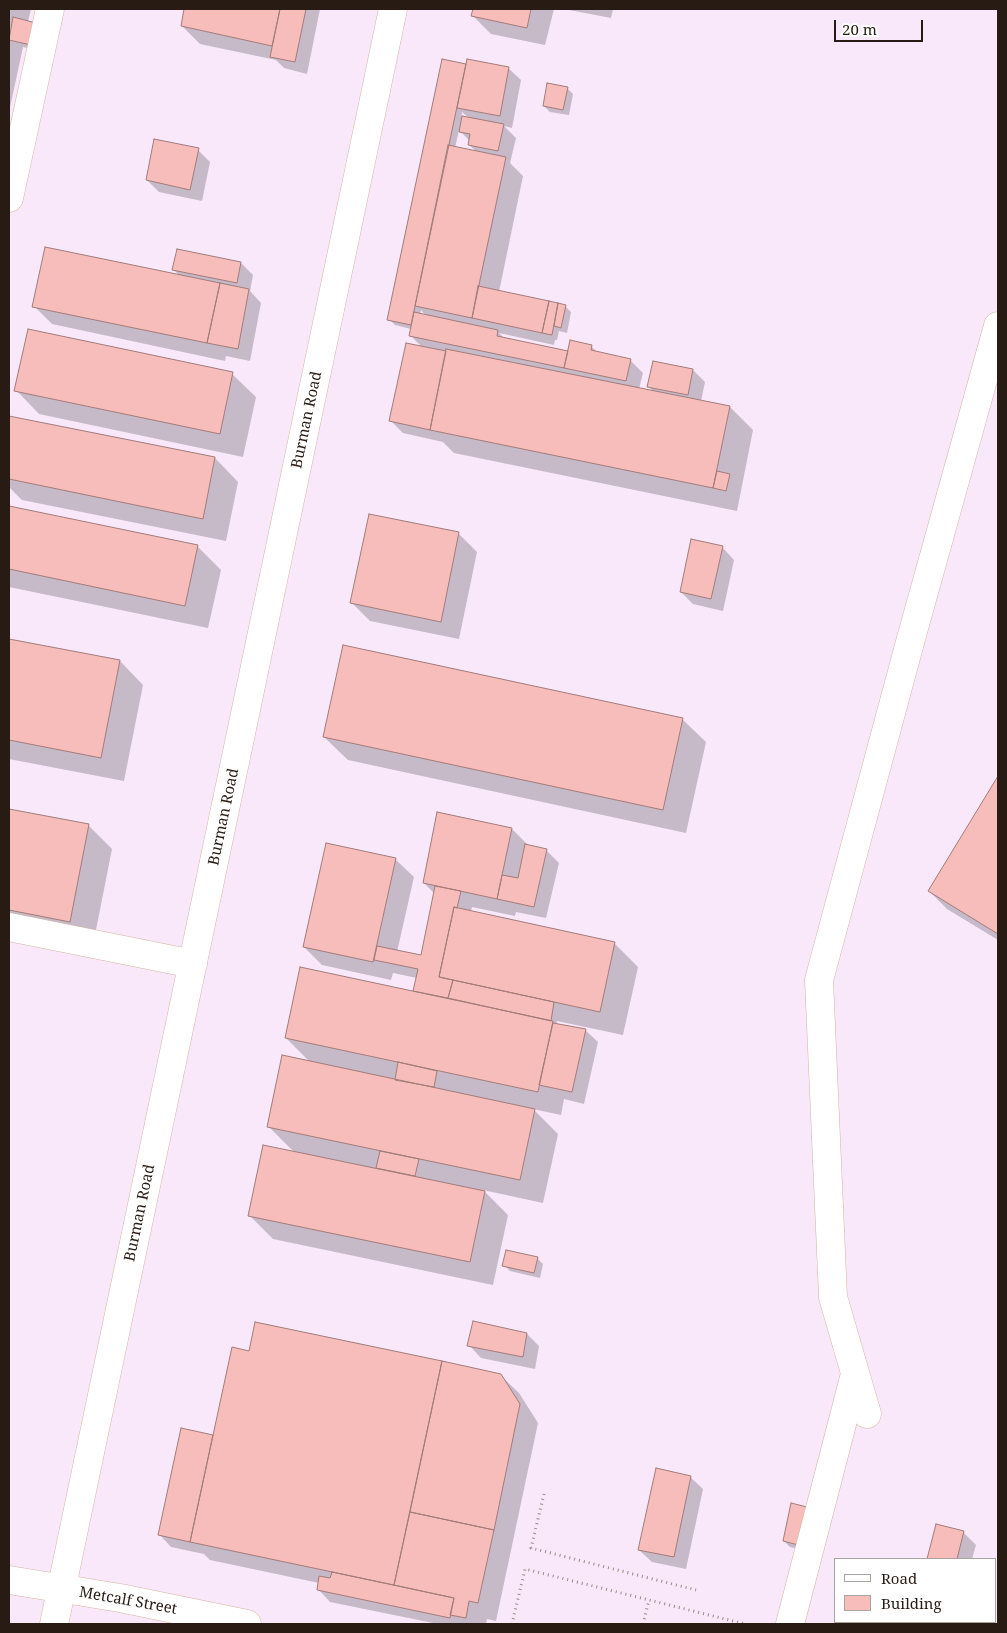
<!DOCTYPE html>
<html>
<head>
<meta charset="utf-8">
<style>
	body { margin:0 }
	#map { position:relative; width:1007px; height:1633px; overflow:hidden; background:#fdf6f2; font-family:"Noto Serif",serif }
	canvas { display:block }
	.frame { position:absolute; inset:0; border:10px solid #281b13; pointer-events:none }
	.legend { position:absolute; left:834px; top:1558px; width:162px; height:65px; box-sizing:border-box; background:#fff; border:1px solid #a9a4a1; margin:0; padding:6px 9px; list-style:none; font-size:15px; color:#281b13 }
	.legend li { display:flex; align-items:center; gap:10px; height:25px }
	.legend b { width:25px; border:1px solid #a9a4a1 }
	.scale { position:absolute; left:834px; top:20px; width:89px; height:22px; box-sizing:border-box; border:2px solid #281b13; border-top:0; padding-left:6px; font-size:15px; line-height:18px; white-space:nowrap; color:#281b13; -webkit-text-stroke:4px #fff; paint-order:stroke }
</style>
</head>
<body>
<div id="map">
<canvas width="1007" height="1633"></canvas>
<div class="frame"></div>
<ul class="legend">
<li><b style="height:6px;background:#fff"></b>Road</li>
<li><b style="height:14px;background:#f7bdbb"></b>Building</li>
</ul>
<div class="scale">20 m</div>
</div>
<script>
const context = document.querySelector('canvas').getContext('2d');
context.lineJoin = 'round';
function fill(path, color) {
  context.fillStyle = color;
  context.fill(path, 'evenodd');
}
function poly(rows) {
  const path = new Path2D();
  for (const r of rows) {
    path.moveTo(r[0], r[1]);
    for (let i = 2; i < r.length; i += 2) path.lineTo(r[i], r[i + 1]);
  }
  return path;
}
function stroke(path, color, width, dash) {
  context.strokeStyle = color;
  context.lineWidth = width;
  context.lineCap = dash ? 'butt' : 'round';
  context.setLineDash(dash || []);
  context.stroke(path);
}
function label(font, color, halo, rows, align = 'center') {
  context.font = font + ' "Noto Serif",serif';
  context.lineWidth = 4.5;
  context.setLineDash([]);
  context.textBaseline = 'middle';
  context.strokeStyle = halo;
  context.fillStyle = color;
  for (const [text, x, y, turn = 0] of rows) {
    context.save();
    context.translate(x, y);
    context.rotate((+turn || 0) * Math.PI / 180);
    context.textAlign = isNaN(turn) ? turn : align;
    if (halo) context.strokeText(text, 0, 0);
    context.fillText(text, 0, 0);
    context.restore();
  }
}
const industrial = poly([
	[9,9,998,9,998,1624,9,1624],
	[836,1559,996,1559,996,1622,836,1622]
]);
const shadow = poly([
	[9,9,31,9,28,22,37,50,23,47,9,112],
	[186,9,320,9,307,74,284,68,276,60,200,44,182,26],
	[474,9,554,9,545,45,491,34,472,15],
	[564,9,613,9,611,18],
	[465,65,508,68,521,80,512,128,504,126,516,138,510,163,523,176,499,292,565,306,571,312,567,333,559,331,557,340,555,340,554,345,499,333,505,339,569,352,591,346,598,353,630,360,643,373,639,389,654,392,649,387,693,370,705,382,701,401,730,407,753,430,737,511,454,453,443,442,403,433,391,421,423,348,410,335,411,329,395,325,389,319],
	[462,112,469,118,461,117],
	[459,130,470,141,469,145,477,152,455,148],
	[421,310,427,317,420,315],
	[567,88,573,94,569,115,550,112,544,106],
	[198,150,210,162,202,201,159,192,147,180],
	[241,263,253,275,250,291,261,303,250,361,226,356,225,361,52,324,34,306,180,276,174,270],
	[232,374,256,397,243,457,39,414,16,390],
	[10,417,215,458,238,482,226,541,22,500,9,487,9,425],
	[9,507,197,546,221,570,208,628,9,587],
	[370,515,459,534,477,552,459,639,370,621,352,603],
	[722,547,734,560,723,611,693,604,681,592],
	[9,640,120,661,143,685,124,781,9,759],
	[682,719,706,742,686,833,348,760,324,737],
	[998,778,998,940,947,909,929,891],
	[9,810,88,825,112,849,93,945,9,929],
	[512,829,529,846,546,850,559,863,546,918,516,912,515,916,472,907,471,912,614,943,638,967,623,1035,557,1021,557,1025,585,1030,598,1042,584,1104,564,1099,561,1115,533,1109,558,1134,543,1203,483,1190,508,1215,493,1285,273,1239,250,1216,295,1153,268,1126,311,1063,286,1038,417,993,415,991,417,978,393,973,391,980,322,965,304,947,395,859,414,877,397,952,422,957,435,894,424,883],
	[537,1258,543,1264,540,1278,510,1271,504,1265],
	[256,1323,500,1375,519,1393,538,1423,496,1621,487,1619,486,1624,438,1624,330,1602,318,1589,319,1583,210,1560,204,1554,171,1547,159,1534,212,1436,214,1437,250,1352],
	[474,1323,527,1334,539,1346,535,1369,481,1358,469,1345],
	[690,1477,703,1489,686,1569,652,1562,639,1550],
	[792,1505,808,1551,790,1547,784,1541],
	[937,1526,963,1532,976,1545,972,1559,928,1559],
	[913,1622,956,1622,956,1624,912,1624]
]);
const building = poly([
	[184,9,280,9,272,46,181,26,184,9],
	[280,9,306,9,295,62,270,57,280,9],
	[473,9,531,9,527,28,471,16,473,9],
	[13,17,36,23,31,45,9,40,13,17],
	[442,59,466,64,411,325,387,320,442,59],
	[467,59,509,67,500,116,457,108,467,59],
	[547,83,568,87,563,110,543,106,547,83],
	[462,116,504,124,498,151,468,145,470,134,459,132,462,116],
	[154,139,199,148,190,190,146,180,154,139],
	[448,145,506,157,472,318,415,306,448,145],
	[45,247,220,283,207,343,32,307,45,247],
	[177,249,241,262,237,283,172,270,177,249],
	[220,283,249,289,238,349,207,343,220,283],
	[478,286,549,301,542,333,472,318,478,286],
	[549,301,558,303,552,335,542,333,549,301],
	[558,303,566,305,561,328,554,326,558,303],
	[414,312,498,330,497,336,568,351,564,368,409,336,414,312],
	[28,329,233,372,220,434,14,391,28,329],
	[570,340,592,345,591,350,631,359,626,381,564,368,570,340],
	[406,343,446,351,430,430,389,421,406,343],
	[446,349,730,406,713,488,430,430,446,349],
	[653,361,693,369,688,395,647,387,653,361],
	[9,416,215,457,203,519,9,479,9,416],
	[717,471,730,474,726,491,713,488,717,471],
	[9,506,198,545,185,606,9,569,9,506],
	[369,514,459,532,441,622,350,603,369,514],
	[691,539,723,546,711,599,680,592,691,539],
	[9,639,120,660,101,758,9,740,9,639],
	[343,645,683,718,663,810,323,737,343,645],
	[998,776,998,934,928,891,998,776],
	[9,809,89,824,70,922,9,910,9,809],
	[437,812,512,828,497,899,423,883,437,812],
	[326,843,396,858,373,962,303,947,326,843],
	[525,844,547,849,534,907,497,899,502,875,518,878,525,844],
	[435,886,461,891,457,908,454,907,439,977,453,980,448,998,413,991,418,969,374,960,377,946,421,955,435,886],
	[454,907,615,942,600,1012,439,977,454,907],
	[300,967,553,1021,538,1092,285,1038,300,967],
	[453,980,554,1002,551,1021,448,998,453,980],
	[553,1023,586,1029,572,1092,539,1085,553,1023],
	[282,1055,535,1109,520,1180,267,1127,282,1055],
	[398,1062,437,1071,434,1087,395,1080,398,1062],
	[263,1145,485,1191,470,1262,248,1216,263,1145],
	[380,1151,419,1159,415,1176,376,1168,380,1151],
	[506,1250,538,1257,534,1273,502,1266,506,1250],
	[473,1321,527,1333,523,1357,467,1346,473,1321],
	[255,1322,442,1361,394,1585,190,1542,232,1347,249,1351,255,1322],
	[442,1361,501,1374,520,1404,494,1530,410,1512,442,1361],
	[181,1428,213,1435,190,1542,158,1535,181,1428],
	[656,1468,691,1476,674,1557,638,1550,656,1468],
	[791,1503,811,1508,802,1546,783,1541,791,1503],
	[410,1512,494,1530,478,1603,469,1601,466,1618,450,1615,454,1598,394,1585,410,1512],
	[936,1524,964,1531,957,1559,927,1559,936,1524],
	[332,1572,454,1598,450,1618,317,1590,319,1576,330,1578,332,1572],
	[911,1622,941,1622,941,1624,911,1624,911,1622]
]);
const path = poly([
	[544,1494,531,1548,696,1590],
	[512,1624,525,1569,745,1624],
	[643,1624,649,1600]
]);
const minor = poly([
	[9,198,50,9],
	[9,927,193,964],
	[867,1414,833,1297,819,980,912,635,998,326],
	[9,1580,120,1598,247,1624],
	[54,1624,393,9],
	[790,1624,855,1374]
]);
const streetNames = [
	["Burman Road",307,420,-78],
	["Burman Road",224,817,-78],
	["Burman Road",140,1213,-78],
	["Metcalf Street",128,1601,10]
];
fill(industrial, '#f8e8fa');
fill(shadow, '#0003');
fill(building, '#f7bdbb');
stroke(building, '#a37c7a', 1);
stroke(minor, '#d5b49e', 29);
stroke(path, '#958c86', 3, [1, 4]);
stroke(minor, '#fff', 28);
label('15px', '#281b13', '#fff', streetNames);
</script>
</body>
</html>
